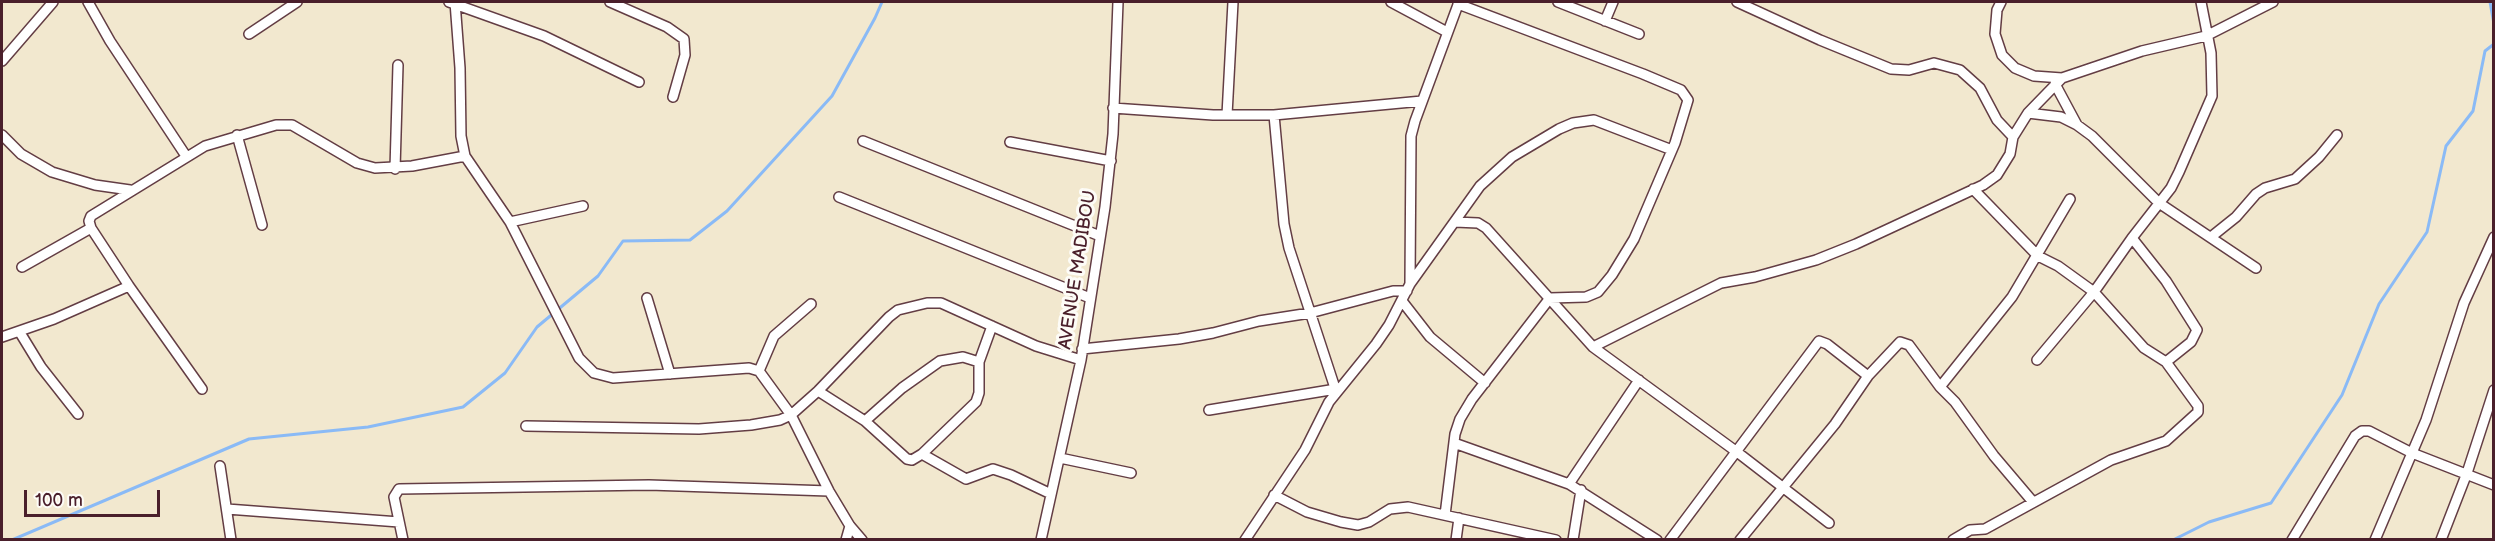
<!DOCTYPE html>
<html>
<head>
<meta charset="utf-8">
<style>
	body { margin:0 }
	#map { position:relative; width:2495px; height:541px; overflow:hidden; background:#f2e8cf; font-family:"Balsamiq Sans",sans-serif }
	canvas { display:block }
	.frame { position:absolute; inset:0; border:3px solid #4a1f2b; pointer-events:none }
	.scale { position:absolute; left:24px; top:490px; width:136px; height:27px; box-sizing:border-box; border:3px solid #4a1f2b; border-top:0; padding-left:8px; font-size:18px; line-height:21px; white-space:nowrap; color:#4a1f2b; -webkit-text-stroke:4px #fdfcf7; paint-order:stroke }
</style>
</head>
<body>
<div id="map">
<canvas width="2495" height="541"></canvas>
<div class="frame"></div>
<div class="scale">100 m</div>
</div>
<script>
const context = document.querySelector('canvas').getContext('2d');
context.lineJoin = 'round';
function poly(rows) {
  const path = new Path2D();
  for (const r of rows) {
    path.moveTo(r[0], r[1]);
    for (let i = 2; i < r.length; i += 2) path.lineTo(r[i], r[i + 1]);
  }
  return path;
}
function stroke(path, color, width, dash) {
  context.strokeStyle = color;
  context.lineWidth = width;
  context.lineCap = dash ? 'butt' : 'round';
  context.setLineDash(dash || []);
  context.stroke(path);
}
function label(font, color, halo, rows, align = 'center') {
  context.font = font + ' "Balsamiq Sans",sans-serif';
  context.lineWidth = 6;
  context.setLineDash([]);
  context.textBaseline = 'middle';
  context.strokeStyle = halo;
  context.fillStyle = color;
  for (const [text, x, y, turn = 0] of rows) {
    context.save();
    context.translate(x, y);
    context.rotate((+turn || 0) * Math.PI / 180);
    context.textAlign = isNaN(turn) ? turn : align;
    if (halo) context.strokeText(text, 0, 0);
    context.fillText(text, 0, 0);
    context.restore();
  }
}
const stream = poly([
	[2490,2,2494,24],
	[12,540,249,439,368,427,463,407,505,373,537,327,598,276,623,241,690,240,727,211,832,96,875,18,882,2],
	[2173,540,2209,522,2271,503,2342,395,2379,304,2427,232,2446,146,2473,111,2485,51,2494,44]
]);
const minor = poly([
	[88,2,110,41,186,156],
	[449,2,544,36,639,82],
	[455,2,460,68,461,136,465,156,510,222,579,358,594,373,613,378,749,368,759,371,791,415,829,491,850,526,862,540],
	[610,2,667,27,684,39,685,55,673,97],
	[1391,2,1447,32],
	[1558,2,1639,34],
	[1737,2,1820,40,1891,69,1909,70,1934,63,1960,70,1980,88,1997,120,2013,137],
	[2001,2,1997,10,1995,34,2002,55,2015,68,2034,76,2062,78],
	[1605,21,1613,2],
	[249,34,297,2],
	[2,61,53,2],
	[2055,84,2077,125],
	[1113,108,1213,115,1274,115,1422,101],
	[2028,113,2061,117,2077,125,2092,136,2159,203,2256,268],
	[1227,115,1233,2],
	[1274,115,1284,224,1289,248,1336,391],
	[2,135,21,154,52,172,95,185,130,190],
	[237,135,262,225],
	[863,141,1100,236],
	[1010,142,1111,161],
	[395,169,398,65],
	[839,197,1090,298],
	[510,222,583,206],
	[1455,222,1478,223,1486,228,1593,347,1737,452,1829,523],
	[2211,237,2236,217,2256,194,2265,188,2295,179,2319,157,2337,135],
	[2132,238,2166,281,2197,330,2191,342,2166,362],
	[22,267,91,228],
	[1410,284,1480,186,1512,157,1559,129,1573,123,1594,120,1672,150],
	[647,298,670,374],
	[1402,301,1430,337,1485,383],
	[19,331,41,367,78,414],
	[2,337,54,319,129,286],
	[1593,347,1721,283,1755,277,1816,260,1856,244,1983,185,1997,175,2010,154,2013,137,2028,113,2062,78,2142,51,2206,36,2273,2],
	[1082,349,1179,339,1213,333,1259,321,1310,313,1393,291,1407,291],
	[2037,360,2094,292,2132,238,2171,188,2179,172,2212,96,2211,53,2201,2],
	[759,371,774,336,811,304],
	[1940,387,2012,297,2070,199],
	[202,389,129,286,91,228,89,221,91,216,205,146,276,125,292,125,357,163,375,168,412,166,465,156],
	[818,391,865,421,907,459,912,460,922,454,976,402,979,393,979,362,992,326],
	[1209,410,1336,389],
	[865,421,902,388,940,361,963,357,979,362],
	[526,426,699,429,751,425,780,420,791,415,818,391,889,317,898,310,927,303,941,303,1036,346,1081,360],
	[1454,443,1569,484,1657,540],
	[922,454,966,479,993,469,1011,475,1051,494],
	[1060,458,1131,473],
	[220,466,231,540],
	[1569,484,1639,380],
	[1274,495,1307,512,1341,522,1358,525,1369,522,1390,509,1408,507,1556,540],
	[227,509,399,522],
	[1445,515,1455,434,1460,419,1472,399,1550,298,1586,297,1598,292,1612,275,1634,239,1675,143,1688,100,1681,90,1643,74,1458,4],
	[403,540,394,497,399,489,649,485,829,491],
	[846,540,850,526],
	[1041,540,1081,360,1105,207,1113,134,1118,2],
	[1245,540,1305,450,1329,402,1376,344,1389,325,1410,284,1411,136,1415,121,1459,2],
	[1456,540,1459,518],
	[1573,540,1581,490],
	[1670,540,1819,341,1827,344,1868,376],
	[1740,540,1835,424,1868,376,1900,342,1909,345,1940,387,1955,402,1994,456,2033,502],
	[1953,540,1970,530,1985,529,2111,460,2166,441,2198,412,2198,406,2166,362,2144,348,2094,292,2058,266,2038,256,1973,189],
	[2292,540,2355,436,2362,431,2369,431,2412,453,2494,485],
	[2375,540,2426,420,2464,303,2494,237],
	[2441,540,2467,473,2494,390]
]);
const streetNames = [
	["AVENUE MADIBOU",1078,270,-81]
];
stroke(stream, '#8abaf6', 3);
stroke(minor, '#633d44', 12);
stroke(minor, '#fff', 9);
label('18px', '#4a1f2b', '#fdfcf7', streetNames);
</script>
</body>
</html>
